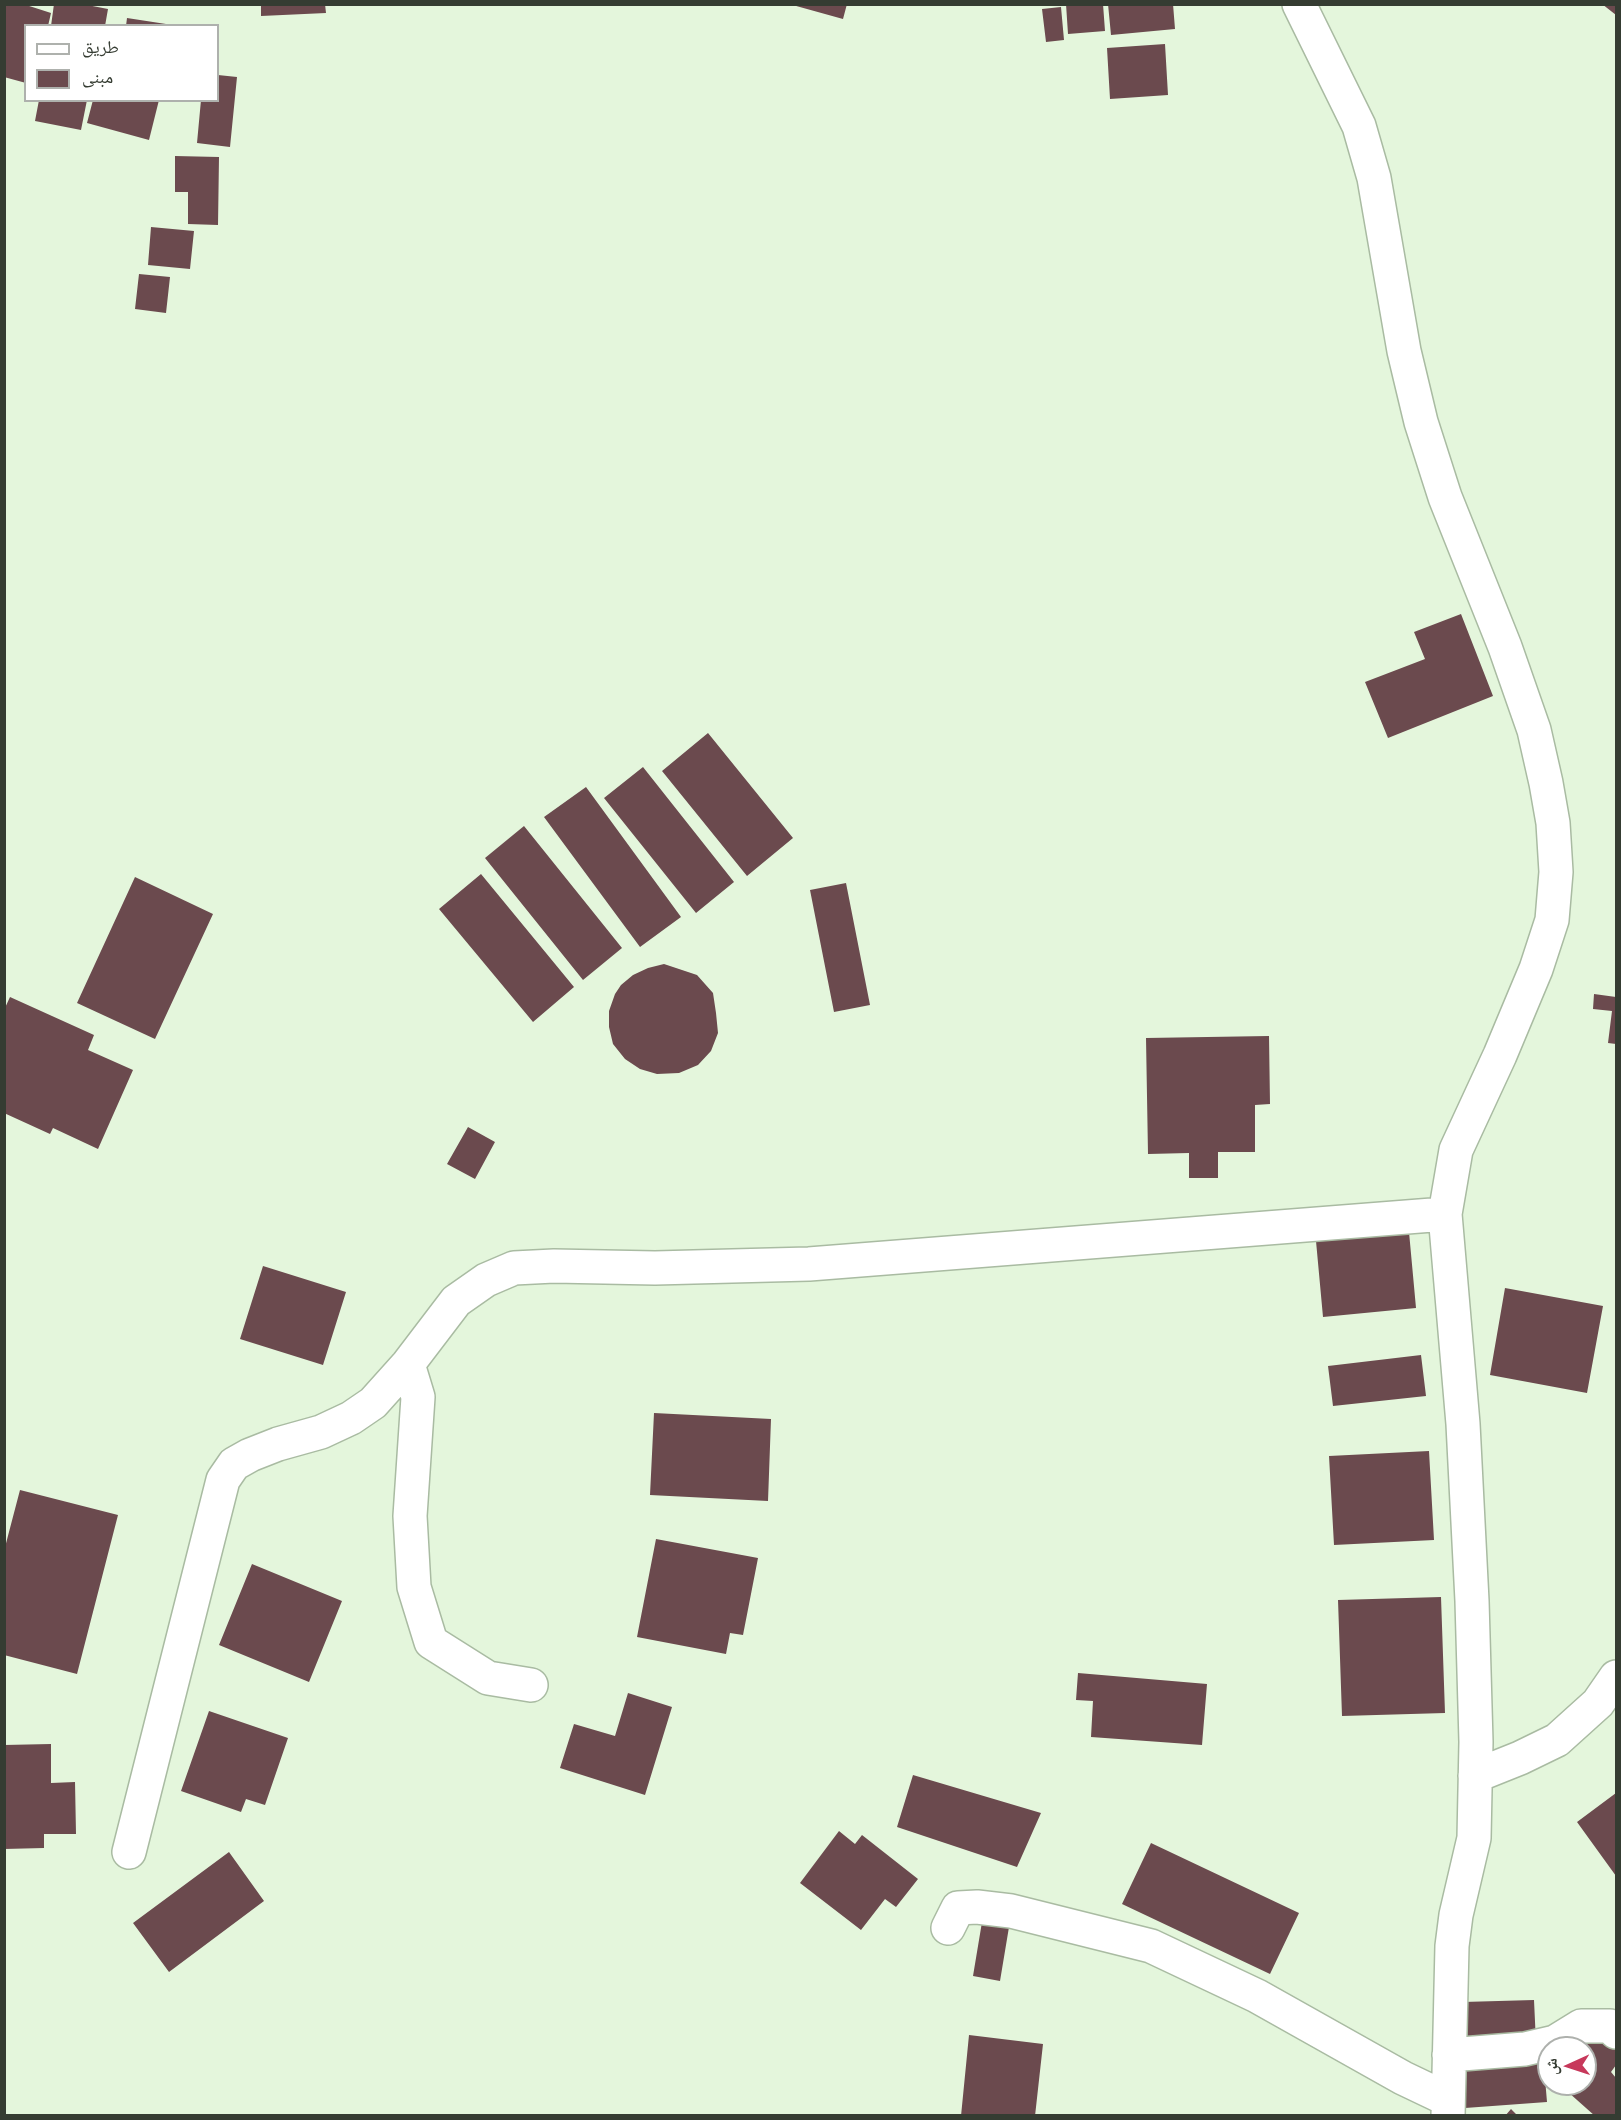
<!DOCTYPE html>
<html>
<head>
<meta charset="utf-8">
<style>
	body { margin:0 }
	#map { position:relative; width:1621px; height:2120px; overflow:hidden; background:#e4f6dc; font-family:"PT Serif","Noto Naskh Arabic",serif }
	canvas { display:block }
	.frame { position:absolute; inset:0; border:6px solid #353c32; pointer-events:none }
	.legend { position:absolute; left:24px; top:24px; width:195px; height:78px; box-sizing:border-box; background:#fff; border:2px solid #aeb1ad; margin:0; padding:8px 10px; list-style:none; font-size:18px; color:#353c32 }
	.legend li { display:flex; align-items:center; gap:12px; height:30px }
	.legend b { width:30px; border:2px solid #aeb1ad }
	.north { position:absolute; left:1537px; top:2036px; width:60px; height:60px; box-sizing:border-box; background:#fff; border:2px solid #aeb1ad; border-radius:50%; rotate:267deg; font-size:16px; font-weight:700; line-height:24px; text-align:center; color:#353c32 }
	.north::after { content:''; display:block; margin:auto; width:21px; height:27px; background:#c7385b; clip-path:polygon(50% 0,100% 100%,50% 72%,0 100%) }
</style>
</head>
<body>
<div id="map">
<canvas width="1621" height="2120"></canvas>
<div class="frame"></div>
<ul class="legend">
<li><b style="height:8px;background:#fff"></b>طريق</li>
<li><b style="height:16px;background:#6b4a4e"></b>مبنى</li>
</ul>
<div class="north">ش</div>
</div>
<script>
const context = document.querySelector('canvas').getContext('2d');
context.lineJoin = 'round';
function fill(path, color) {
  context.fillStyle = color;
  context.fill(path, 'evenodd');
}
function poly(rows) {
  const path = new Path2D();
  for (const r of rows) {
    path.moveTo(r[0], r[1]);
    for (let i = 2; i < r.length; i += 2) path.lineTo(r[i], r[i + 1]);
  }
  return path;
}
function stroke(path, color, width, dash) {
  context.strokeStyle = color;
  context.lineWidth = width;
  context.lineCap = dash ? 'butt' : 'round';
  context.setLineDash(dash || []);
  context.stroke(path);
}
const building = poly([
	[4,4,23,4,51,13,48,26,26,26,26,83,4,77],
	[54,4,82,4,108,9,105,26,51,26],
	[261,4,325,4,326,13,261,16],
	[789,4,847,4,843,19],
	[1066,4,1103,4,1105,31,1068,34],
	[1108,4,1173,4,1175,29,1111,35],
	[1602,4,1616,4,1616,15],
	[1061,7,1064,40,1046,42,1042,9],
	[127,18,166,24,166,26,126,26],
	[1165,44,1168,95,1110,99,1107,48],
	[218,75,237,77,230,147,197,143,201,100,218,100],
	[39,100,87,100,81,130,35,121],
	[93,100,159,100,149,140,87,123],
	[175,156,219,157,218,225,188,224,188,192,175,192],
	[151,227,194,231,190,269,148,265],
	[139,274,170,277,166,313,135,309],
	[1461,614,1493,696,1388,738,1365,682,1425,659,1414,632],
	[708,733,793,838,747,876,662,771],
	[643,767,734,882,696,913,604,798],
	[586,787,681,917,640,947,544,817],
	[524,826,622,948,583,980,485,858],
	[481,874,574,987,533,1022,439,909],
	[135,877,213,914,155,1039,77,1003],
	[846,883,870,1005,834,1012,810,890],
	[664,964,697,975,713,993,716,1013,718,1033,711,1051,698,1065,679,1073,657,1074,640,1069,625,1059,613,1044,609,1027,609,1011,615,994,621,985,633,975,648,968],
	[1594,994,1616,997,1616,1044,1608,1043,1612,1011,1593,1009],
	[10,997,94,1035,88,1050,133,1070,98,1149,53,1128,50,1134,4,1113,4,1010],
	[1269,1036,1270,1104,1255,1105,1255,1152,1218,1152,1218,1178,1189,1178,1189,1153,1148,1154,1146,1038],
	[468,1127,495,1142,475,1179,447,1164],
	[1409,1232,1416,1308,1323,1317,1316,1241],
	[263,1266,346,1292,323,1365,240,1339],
	[1505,1288,1603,1306,1587,1393,1490,1375],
	[1421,1355,1426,1396,1333,1406,1328,1366],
	[654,1413,771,1419,768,1501,650,1495],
	[1429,1451,1434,1540,1334,1545,1329,1456],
	[20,1490,118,1515,77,1674,4,1655,4,1551],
	[656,1539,758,1558,743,1635,730,1633,726,1654,637,1637],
	[252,1564,342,1601,309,1682,219,1645],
	[1441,1597,1445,1713,1342,1716,1338,1600],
	[1078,1673,1207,1684,1202,1745,1091,1737,1093,1701,1076,1700],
	[628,1693,672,1707,645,1795,560,1768,574,1724,615,1736],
	[209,1711,288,1738,265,1805,246,1799,241,1812,181,1791],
	[51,1744,51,1783,75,1782,76,1834,44,1834,44,1848,4,1849,4,1745],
	[913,1775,1041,1813,1017,1867,897,1827],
	[1616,1793,1616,1876,1577,1822],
	[839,1831,855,1844,862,1835,918,1879,896,1907,885,1899,861,1930,800,1883],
	[1151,1843,1299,1913,1270,1974,1122,1904],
	[229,1852,264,1901,169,1972,133,1923],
	[982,1922,1009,1927,1000,1981,973,1976],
	[1534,2000,1536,2043,1465,2045,1463,2002],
	[1596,2032,1616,2050,1616,2065,1611,2072,1616,2078,1616,2116,1595,2116,1559,2084,1585,2084,1585,2048,1582,2048],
	[969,2035,1043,2044,1035,2116,961,2116],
	[1543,2055,1547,2102,1465,2108,1462,2061],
	[1511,2109,1518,2116,1505,2116]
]);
const minor = poly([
	[1299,4,1359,126,1374,178,1404,351,1421,422,1445,497,1505,647,1534,730,1546,783,1553,823,1556,872,1552,920,1536,969,1500,1055,1456,1150,1445,1214,1463,1424,1472,1601,1476,1742,1474,1838,1456,1915,1452,1946,1448,2116],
	[408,1364,418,1397,410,1516,414,1587,431,1642,488,1678,531,1685],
	[1475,1776,1520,1758,1557,1740,1598,1703,1616,1677],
	[129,1852,223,1480,234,1464,250,1455,278,1444,321,1432,351,1418,373,1403,408,1364,456,1301,486,1280,514,1268,554,1266,655,1268,809,1264,1445,1214],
	[948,1928,958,1908,977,1907,1011,1911,1151,1946,1257,1996,1403,2078,1447,2099],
	[1449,2055,1525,2049,1555,2042,1581,2026,1610,2026,1616,2032]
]);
fill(building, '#6b4a4e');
stroke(minor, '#a9bba2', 36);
stroke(minor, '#fff', 33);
</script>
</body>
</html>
